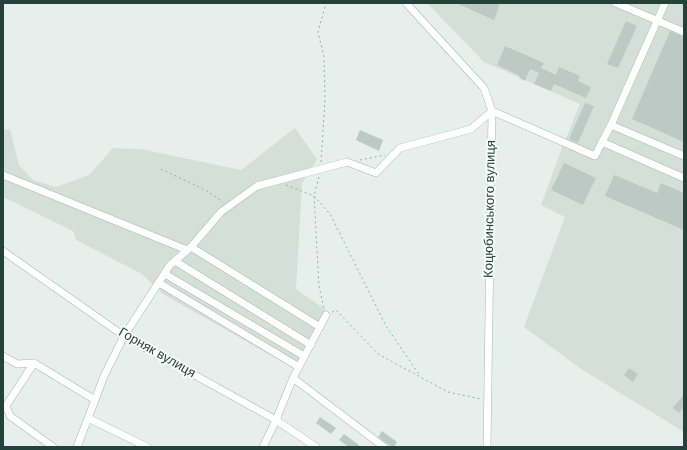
<!DOCTYPE html>
<html>
<head>
<meta charset="utf-8">
<style>
	body { margin:0 }
	#map { position:relative; width:687px; height:450px; overflow:hidden; background:#e6efeb; font-family:Helvetica,sans-serif }
	canvas { display:block }
	.frame { position:absolute; inset:0; border:4px solid #24423a; pointer-events:none }
</style>
</head>
<body>
<div id="map">
<canvas width="687" height="450"></canvas>
<div class="frame"></div>
</div>
<script>
const context = document.querySelector('canvas').getContext('2d');
context.lineJoin = 'round';
function fill(path, color) {
  context.fillStyle = color;
  context.fill(path, 'evenodd');
}
function poly(rows) {
  const path = new Path2D();
  for (const r of rows) {
    path.moveTo(r[0], r[1]);
    for (let i = 2; i < r.length; i += 2) path.lineTo(r[i], r[i + 1]);
  }
  return path;
}
function stroke(path, color, width, dash) {
  context.strokeStyle = color;
  context.lineWidth = width;
  context.lineCap = dash ? 'butt' : 'round';
  context.setLineDash(dash || []);
  context.stroke(path);
}
function label(font, color, halo, rows, align = 'center') {
  context.font = font + ' Helvetica,sans-serif';
  context.lineWidth = 4;
  context.setLineDash([]);
  context.textBaseline = 'middle';
  context.strokeStyle = halo;
  context.fillStyle = color;
  for (const [text, x, y, turn = 0] of rows) {
    context.save();
    context.translate(x, y);
    context.rotate((+turn || 0) * Math.PI / 180);
    context.textAlign = isNaN(turn) ? turn : align;
    if (halo) context.strokeText(text, 0, 0);
    context.fillText(text, 0, 0);
    context.restore();
  }
}
const built = poly([
	[427,3,684,3,684,432,581,369,524,327,565,217,541,205,562,148,580,104,484,62],
	[295,128,317,159,302,184,296,289,326,310,295,369,163,294,142,274,76,240,73,231,3,197,3,130,10,129,19,165,33,180,56,187,89,175,113,148,140,149,241,170]
]);
const building = poly([
	[456,3,500,3,494,20],
	[626,21,637,26,618,68,607,64],
	[670,31,684,37,684,142,632,119],
	[505,46,544,63,541,68,556,75,559,67,580,76,578,81,591,87,586,98,554,84,551,91,534,84,539,73,530,69,525,81,519,78,520,76,497,65],
	[585,103,594,106,578,143,569,139],
	[360,130,383,140,379,151,356,140],
	[564,163,596,178,583,205,551,190],
	[614,175,657,193,661,183,684,193,684,230,605,196],
	[629,368,638,374,633,382,624,375],
	[684,394,684,406,679,413,673,408],
	[320,417,336,428,331,434,316,423],
	[382,431,397,442,394,447,392,447,378,437],
	[344,434,359,445,357,447,349,447,339,440]
]);
const path = poly([
	[360,160,385,155],
	[321,162,325,99,324,57,318,32,326,3],
	[161,169,207,191,223,202],
	[319,177,314,196,319,286,324,309],
	[286,185,314,196,330,214,386,326,420,376],
	[332,312,336,310,378,354,448,392,481,399]
]);
const minor = poly([
	[406,3,484,88,492,111,487,447],
	[616,3,684,32],
	[611,125,684,156],
	[602,142,611,125,665,3],
	[3,175,187,250],
	[191,247,320,327],
	[3,251,124,336,276,420,316,447],
	[175,261,311,345],
	[165,274,304,356],
	[159,283,299,367],
	[3,356,17,364,34,363,95,400,77,447],
	[34,363,6,406,10,416,53,447],
	[293,378,384,447],
	[95,400,104,376,124,336,170,265,191,247,221,212,257,186,347,162,376,173,400,148,471,129,492,111,595,156,602,142,684,178],
	[88,418,147,447],
	[263,447,276,420,293,378,326,315]
]);
const streetNames = [
	["Коцюбинського вулиця",490,209,-89],
	["Горняк вулиця",157,353,30]
];
fill(built, '#d4dfda');
fill(building, '#bbcac4');
stroke(minor, '#a8b8b2', 8);
stroke(path, '#86b3a5', 1, [2, 3]);
stroke(minor, '#fff', 7);
label('13px', '#24423a', '#f7fbf9', streetNames);
</script>
</body>
</html>
